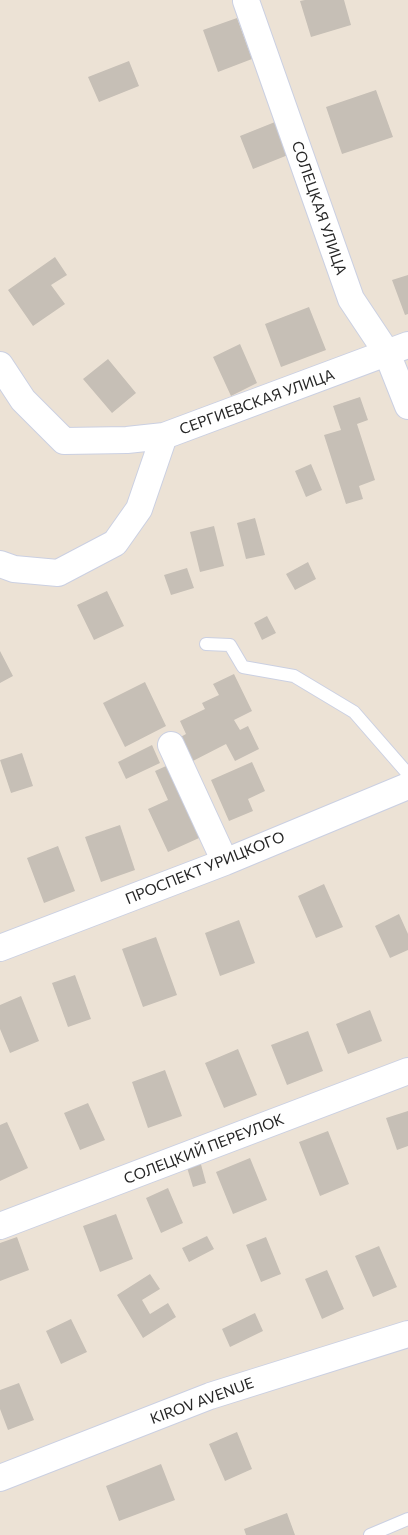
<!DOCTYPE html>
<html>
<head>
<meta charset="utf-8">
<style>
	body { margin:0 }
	canvas { display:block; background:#ece2d5 }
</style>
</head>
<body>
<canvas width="408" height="1535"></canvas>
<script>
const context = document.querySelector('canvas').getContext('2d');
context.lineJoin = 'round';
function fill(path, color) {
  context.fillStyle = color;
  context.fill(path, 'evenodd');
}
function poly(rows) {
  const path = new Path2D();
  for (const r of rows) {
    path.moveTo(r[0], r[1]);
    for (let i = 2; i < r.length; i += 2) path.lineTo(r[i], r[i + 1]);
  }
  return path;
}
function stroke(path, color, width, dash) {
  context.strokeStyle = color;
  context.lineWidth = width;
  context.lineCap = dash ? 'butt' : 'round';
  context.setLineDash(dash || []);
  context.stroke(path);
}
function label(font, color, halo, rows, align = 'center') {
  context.font = font + ' Commissioner,sans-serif';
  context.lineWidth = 4.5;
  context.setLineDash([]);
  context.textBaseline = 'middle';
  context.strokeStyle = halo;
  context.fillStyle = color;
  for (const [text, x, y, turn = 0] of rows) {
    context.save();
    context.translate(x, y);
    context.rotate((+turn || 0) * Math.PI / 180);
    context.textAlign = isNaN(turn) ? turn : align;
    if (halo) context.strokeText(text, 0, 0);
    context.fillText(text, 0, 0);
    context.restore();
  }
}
const building = poly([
	[305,0,344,0,351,25,311,37,300,1],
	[237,18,252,59,218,72,203,30],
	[129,61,139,86,99,102,88,77],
	[376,90,393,137,342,154,326,107],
	[275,122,288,155,253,169,240,136],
	[55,257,67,275,51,285,65,304,33,326,8,290],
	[408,275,408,314,405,315,392,280],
	[309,307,326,350,281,367,265,324],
	[240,344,257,383,231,396,213,357],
	[108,359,136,393,112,413,83,379],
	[360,397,368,420,357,424,375,480,359,486,363,499,346,504,324,435,341,430,333,406],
	[311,464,322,490,306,497,295,471],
	[255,518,265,555,246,559,237,523],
	[214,526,224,566,200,572,190,532],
	[308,562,316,579,295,590,286,574],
	[187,568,194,588,171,595,164,575],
	[107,591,124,626,94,640,77,605],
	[267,616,276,633,262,640,254,623],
	[0,651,13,676,0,683],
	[234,674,252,711,234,720,240,730,248,726,259,749,235,761,226,744,187,764,175,740,186,734,180,721,205,709,202,703,219,695,213,684],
	[145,682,166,726,125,747,103,703],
	[152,745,160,763,126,779,118,762],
	[22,753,33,786,11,793,0,760],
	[175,762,208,834,168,852,148,809,168,800,155,771],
	[252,762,265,791,248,799,253,811,229,821,211,780],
	[120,825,135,870,101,882,85,837],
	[58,846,75,891,44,903,27,858],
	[324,884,343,927,316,938,298,896],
	[399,914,408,934,408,950,390,958,375,926],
	[239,920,255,963,220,976,205,933],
	[156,937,177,995,143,1007,122,949],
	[75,975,91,1019,68,1027,52,983],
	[21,996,39,1041,10,1053,0,1029,0,1005],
	[370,1010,382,1041,348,1054,336,1024],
	[308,1031,323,1071,287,1085,271,1045],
	[238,1049,257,1095,224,1108,205,1063],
	[165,1070,182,1116,148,1128,132,1082],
	[88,1103,105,1140,80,1150,64,1113],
	[408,1111,408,1146,397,1150,386,1118],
	[7,1122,28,1168,0,1181,0,1125],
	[328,1131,349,1184,320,1196,299,1142],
	[199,1157,206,1183,193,1187,185,1161],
	[250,1158,267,1200,233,1214,216,1172],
	[168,1188,183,1223,161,1233,146,1198],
	[116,1214,133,1259,100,1272,83,1226],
	[207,1236,214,1249,189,1262,182,1248],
	[17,1237,29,1270,0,1281,0,1243],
	[266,1237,281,1274,261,1282,246,1245],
	[379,1246,397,1287,373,1297,355,1256],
	[327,1270,344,1309,322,1319,305,1279],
	[150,1274,160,1289,142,1300,150,1314,168,1303,176,1317,143,1338,117,1295],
	[255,1313,263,1331,230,1347,222,1329],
	[71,1319,87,1352,61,1364,46,1331],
	[19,1383,34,1420,8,1430,0,1409,0,1390],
	[237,1432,252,1469,225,1481,209,1444],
	[161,1464,175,1500,119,1521,106,1486],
	[287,1513,295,1535,246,1535,244,1529]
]);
const lane = poly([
	[206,644,230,645,243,667,294,676,354,712,408,774],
	[370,1535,408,1519]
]);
const street = poly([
	[246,1,351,299,387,353,408,406],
	[0,365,23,400,64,441,127,440,164,436],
	[0,564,14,569,58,573,115,543,139,509,164,436,408,345],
	[171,745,225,862],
	[0,948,225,862,408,786],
	[0,1226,408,1071],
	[0,1478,210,1396,408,1334]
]);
const streetNames = [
	["СОЛЕЦКАЯ УЛИЦА",319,208,71],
	["СЕРГИЕВСКАЯ УЛИЦА",257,402,-20],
	["ПРОСПЕКТ УРИЦКОГО",205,868,-22],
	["СОЛЕЦКИЙ ПЕРЕУЛОК",204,1149,-21],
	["KIROV AVENUE",202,1401,-20]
];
fill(building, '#c6bfb6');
stroke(lane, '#cbd0e2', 14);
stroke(street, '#cbd0e2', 28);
stroke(lane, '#fff', 12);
stroke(street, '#fff', 26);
label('15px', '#262626', '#fff', streetNames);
</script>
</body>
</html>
